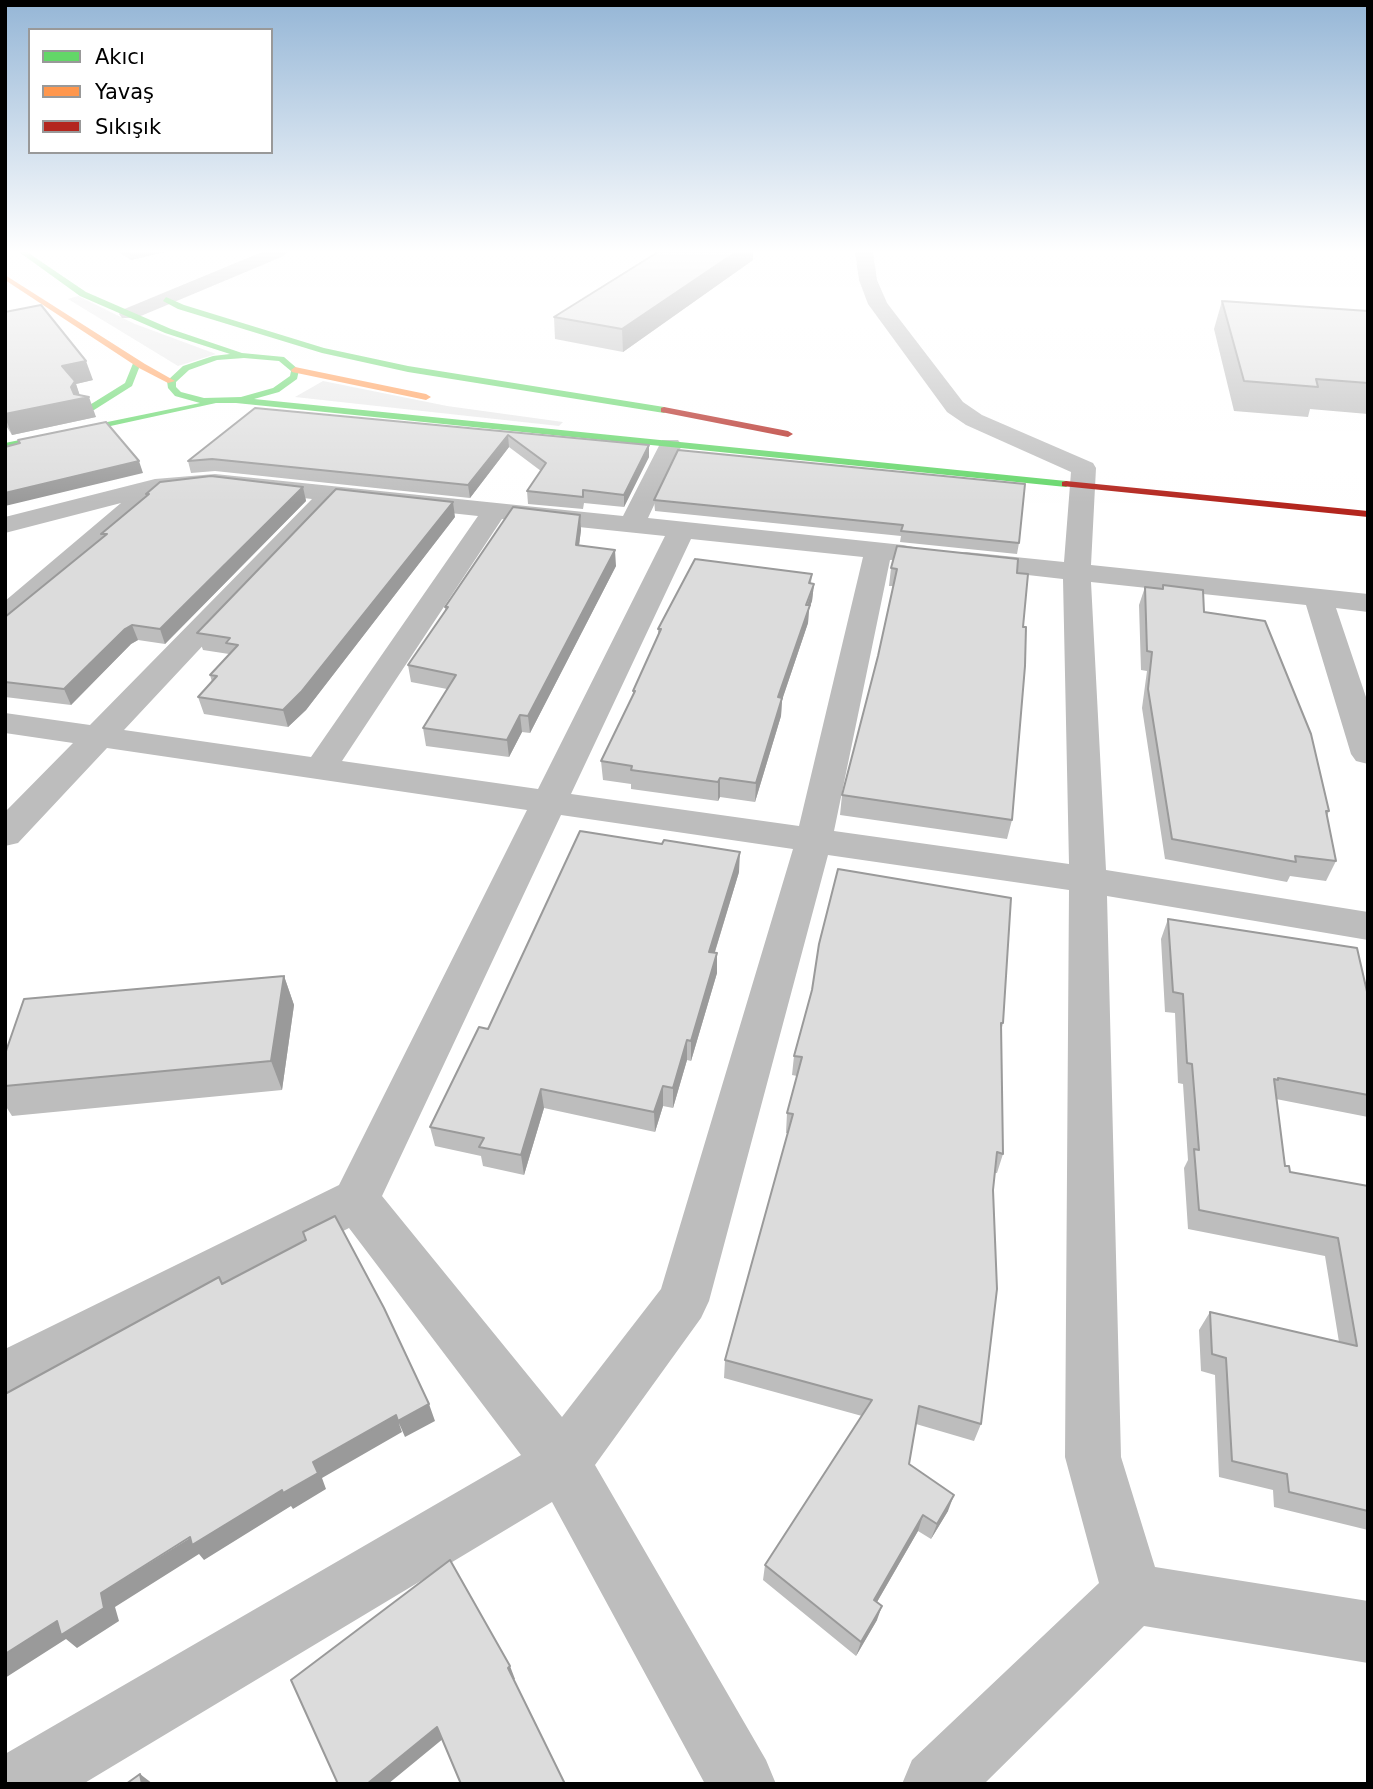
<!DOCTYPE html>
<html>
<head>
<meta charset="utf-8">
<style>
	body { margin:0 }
	#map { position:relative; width:1373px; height:1789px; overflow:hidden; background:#fff; font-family:"DejaVu Sans",sans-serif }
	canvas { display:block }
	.frame { position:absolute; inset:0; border:7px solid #000; pointer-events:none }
	.legend { position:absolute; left:28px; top:28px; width:245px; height:126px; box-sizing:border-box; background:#fff; border:2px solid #999; margin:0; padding:9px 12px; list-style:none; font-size:21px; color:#000 }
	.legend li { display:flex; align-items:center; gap:14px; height:35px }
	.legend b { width:35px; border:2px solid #999 }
</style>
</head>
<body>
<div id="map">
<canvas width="1373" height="1789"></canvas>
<div class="frame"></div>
<ul class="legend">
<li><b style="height:9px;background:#63d668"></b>Akıcı</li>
<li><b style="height:9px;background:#ff974d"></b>Yavaş</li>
<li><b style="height:9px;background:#b3261e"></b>Sıkışık</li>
</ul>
</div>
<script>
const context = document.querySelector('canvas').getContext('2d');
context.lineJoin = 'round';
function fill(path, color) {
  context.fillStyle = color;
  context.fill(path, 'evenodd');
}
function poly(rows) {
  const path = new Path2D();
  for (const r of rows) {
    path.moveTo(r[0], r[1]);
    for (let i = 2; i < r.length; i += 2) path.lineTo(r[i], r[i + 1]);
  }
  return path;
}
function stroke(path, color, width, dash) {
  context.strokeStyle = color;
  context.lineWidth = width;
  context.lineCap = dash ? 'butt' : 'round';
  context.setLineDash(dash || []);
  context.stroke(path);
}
const green = poly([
	[78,296,135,324,216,354,178,366,68,299],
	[323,381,447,406,563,422,559,426,295,397]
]);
const street = poly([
	[262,252,287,252,284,256,136,318,122,318,119,314,122,310,262,252],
	[855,252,873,252,877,280,887,303,963,402,982,415,1093,463,1096,468,1091,565,1368,594,1368,612,1336,608,1368,703,1368,764,1356,761,1351,754,1306,605,1091,582,1106,870,1368,912,1368,940,1107,896,1121,1457,1155,1567,1368,1601,1368,1663,1144,1626,984,1784,902,1784,912,1760,1099,1583,1065,1457,1069,890,828,855,709,1301,701,1318,595,1465,766,1760,776,1784,705,1784,552,1502,83,1784,5,1784,5,1754,521,1455,349,1228,5,1404,5,1349,339,1185,527,810,107,748,18,843,5,846,5,812,73,743,5,733,5,713,90,725,312,499,215,488,161,494,15,622,5,625,5,601,121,503,5,533,5,517,155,479,215,474,623,516,662,440,678,440,682,445,648,518,903,545,913,547,917,553,913,559,890,560,834,831,1069,864,1063,579,966,568,956,566,952,560,956,554,966,552,1064,562,1071,472,966,425,947,412,868,304,859,280,855,252],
	[338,501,478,516,311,757,124,730,338,501],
	[502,519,665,536,538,789,342,761,502,519],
	[691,539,863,557,799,826,571,794,691,539],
	[561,815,793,849,661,1289,562,1417,382,1196,561,815]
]);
const fast = poly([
	[19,252,27,252,86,292,171,329,242,353,284,357,299,370,297,379,279,392,254,399,1066,481,1071,484,1066,487,236,403,216,403,5,449,5,443,200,403,175,396,168,388,167,381,183,366,213,356,230,354,165,333,80,296,19,252],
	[244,358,279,361,291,371,290,376,273,388,241,397,204,398,181,392,176,387,176,382,189,370,217,360,244,358],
	[166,297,184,305,324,348,408,366,664,407,669,410,664,413,408,372,322,353,178,309,163,301,166,297],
	[134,361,141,363,132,386,94,410,88,410,88,406,125,383,134,361]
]);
const slow = poly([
	[5,275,145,364,175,381,168,383,139,368,5,280,5,275],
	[295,367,426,394,431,397,426,400,292,372,291,370,295,367]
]);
const jam = poly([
	[664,407,788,431,793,434,788,437,661,412,661,408,664,407],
	[1066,481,1368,511,1368,517,1062,486,1062,482,1066,481]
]);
const wall = poly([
	[118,252,165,252,131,260],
	[658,252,753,252,753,260,623,352,555,339,554,317],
	[1222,301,1368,311,1368,414,1310,409,1308,417,1234,411,1214,329],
	[5,312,93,380,76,384,80,396,96,417,12,435,5,424],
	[255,408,649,445,649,457,624,507,584,503,583,509,528,504,527,491,541,471,509,447,470,498,215,471,191,473,188,461],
	[678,450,1019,543,1017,554,900,542,901,536,655,511,654,500],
	[303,487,306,501,165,644,138,640,131,644,71,705,5,697,5,617,103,538,101,534,147,496,146,494],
	[580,515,581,530,579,545,616,566,530,733,522,732,509,757,426,746,423,728,447,689,411,682,408,665,445,611,445,607],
	[455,517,306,710,288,727,204,714,198,697,212,682,210,675,229,654,203,650,197,633],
	[891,568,1017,573,1023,627,1012,820,1007,839,840,815,842,795,878,656,893,586,889,586],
	[812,574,811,583,814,584,812,601,809,609,808,623,782,700,781,716,755,802,720,797,718,801,631,789,631,784,603,780,601,761,633,695,633,691,658,636,658,629],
	[1163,585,1204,612,1329,811,1327,816,1336,861,1326,881,1290,876,1287,882,1165,859,1142,708,1147,671,1141,670,1139,605,1145,587,1162,589],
	[739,872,715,952,717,953,717,973,691,1061,687,1060,673,1108,663,1106,655,1132,544,1108,524,1175,483,1166,481,1156,435,1146,430,1127,488,1029],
	[1168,919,1368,996,1368,1117,1276,1099,1285,1166,1290,1172,1368,1186,1368,1530,1274,1507,1273,1490,1219,1477,1215,1375,1201,1371,1199,1330,1210,1312,1339,1342,1325,1256,1188,1229,1184,1168,1188,1160,1183,1084,1178,1083,1175,1013,1165,1012,1161,939],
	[284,976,294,1005,282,1090,12,1116,5,1105,5,1054],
	[812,990,1003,1023,1001,1032,1003,1154,997,1173,995,1173,993,1190,981,1424,974,1441,916,1424,909,1464,948,1511,931,1539,918,1531,877,1602,877,1620,856,1656,763,1580,765,1565,862,1416,724,1378,725,1360,788,1133,786,1133,787,1113,797,1076,792,1075,794,1056]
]);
const shadedWall = poly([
	[129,252,165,252,131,260],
	[736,252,753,252,753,260,623,352,622,329],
	[86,361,93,380,76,384,81,399,89,397,96,417,12,435,5,417,5,414,62,366],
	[508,435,509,447,470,498,468,485],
	[649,445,649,457,624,507,624,495],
	[139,461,143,473,5,506,5,493],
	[303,487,306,501,165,644,160,629],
	[453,502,455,517,306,710,288,727,283,710],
	[580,515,581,530,577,561,576,545],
	[615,550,616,566,530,733,528,716],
	[814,584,812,601,809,609,808,623,782,700,781,716,755,802,756,783,778,697],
	[132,625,138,640,131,644,71,705,64,689,125,629],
	[520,715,522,732,509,757,507,740],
	[720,778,720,797,718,801,718,782],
	[740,852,739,872,709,971,709,952],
	[717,953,717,973,691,1061,691,1041],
	[284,976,294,1005,282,1090,271,1061],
	[687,1040,687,1060,673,1108,673,1088],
	[663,1086,663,1106,655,1132,654,1112],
	[541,1089,544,1108,524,1175,521,1155],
	[429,1404,435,1421,405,1437,398,1421],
	[396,1415,402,1432,322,1478,326,1489,293,1509,291,1506,204,1560,199,1554,115,1607,119,1621,77,1648,66,1639,5,1678,5,1654,101,1593,313,1462],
	[954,1495,948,1511,931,1539,937,1524],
	[923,1515,918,1531,870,1614,874,1600],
	[882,1606,877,1620,856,1656,861,1642],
	[510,1666,515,1679,512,1681,508,1668],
	[437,1727,444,1738,388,1784,367,1784],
	[140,1774,153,1784,142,1784]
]);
const building = poly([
	[658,252,736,252,622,329,554,317,658,252],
	[1222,301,1368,311,1368,383,1316,379,1318,387,1244,381,1222,301],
	[41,305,86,361,62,366,75,381,71,387,74,394,89,397,5,414,5,312,41,305],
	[255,408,649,445,624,495,583,490,583,497,527,491,546,463,508,435,468,485,212,459,188,461,255,408],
	[106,422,139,461,5,493,5,447,20,443,18,440,106,422],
	[678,450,1025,484,1019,543,901,531,903,525,654,500,678,450],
	[211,476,303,487,160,629,132,625,125,629,64,689,5,682,5,617,107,534,101,534,149,494,146,494,160,482,211,476],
	[336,489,453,502,301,692,283,710,198,697,217,676,210,675,238,645,226,643,230,638,197,633,336,489],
	[513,507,580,515,576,545,615,550,528,716,520,715,507,740,423,728,456,675,408,665,448,607,445,607,513,507],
	[897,546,1018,559,1017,573,1028,574,1023,627,1026,627,1025,666,1012,820,842,795,878,656,897,569,891,568,897,546],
	[695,559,812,574,809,583,814,584,806,605,810,605,778,697,782,698,756,783,720,778,718,782,631,770,632,766,601,761,635,691,633,691,661,629,658,629,695,559],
	[1163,585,1203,590,1204,612,1265,621,1311,734,1329,811,1326,811,1336,861,1295,856,1296,862,1172,839,1148,689,1152,652,1147,651,1145,587,1163,589,1163,585],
	[580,831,662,844,664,840,740,852,709,952,717,953,691,1041,687,1040,673,1088,663,1086,654,1112,541,1089,521,1155,479,1147,484,1138,430,1127,479,1027,488,1029,580,831],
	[838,869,1011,898,1003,1023,1001,1023,1003,1154,997,1152,993,1190,997,1289,981,1424,919,1406,909,1464,954,1495,937,1524,923,1515,874,1600,882,1606,861,1642,765,1565,872,1400,725,1360,793,1114,787,1113,802,1057,794,1056,812,990,819,944,838,869],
	[1168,919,1357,948,1368,996,1368,1095,1278,1078,1278,1080,1274,1079,1285,1166,1289,1166,1290,1172,1368,1186,1368,1511,1289,1492,1287,1474,1232,1461,1226,1358,1212,1354,1210,1312,1357,1346,1338,1238,1199,1210,1194,1149,1199,1150,1192,1064,1187,1063,1183,994,1173,992,1168,919],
	[284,976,271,1061,5,1086,5,1054,24,999,284,976],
	[335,1216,384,1308,429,1404,398,1421,396,1415,313,1462,318,1473,283,1493,282,1490,192,1545,190,1537,101,1593,104,1608,61,1635,57,1621,5,1654,5,1394,219,1277,222,1284,306,1240,303,1232,335,1216],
	[450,1560,510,1666,508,1668,565,1784,461,1784,437,1727,367,1784,338,1784,291,1680,450,1560],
	[140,1774,142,1784,126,1784,140,1774]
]);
fill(green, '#e8e8e8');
fill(street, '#bdbdbd');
fill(fast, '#63d668');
fill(slow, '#ff974d');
fill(jam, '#b3261e');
fill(wall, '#bdbdbd');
fill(shadedWall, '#9a9a9a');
fill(building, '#dcdcdc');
stroke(building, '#9a9a9a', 2);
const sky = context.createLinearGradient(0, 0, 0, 503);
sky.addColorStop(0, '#95b6d6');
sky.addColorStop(0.5, '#fff');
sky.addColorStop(1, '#ffffff00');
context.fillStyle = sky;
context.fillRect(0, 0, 1373, 503);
</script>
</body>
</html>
